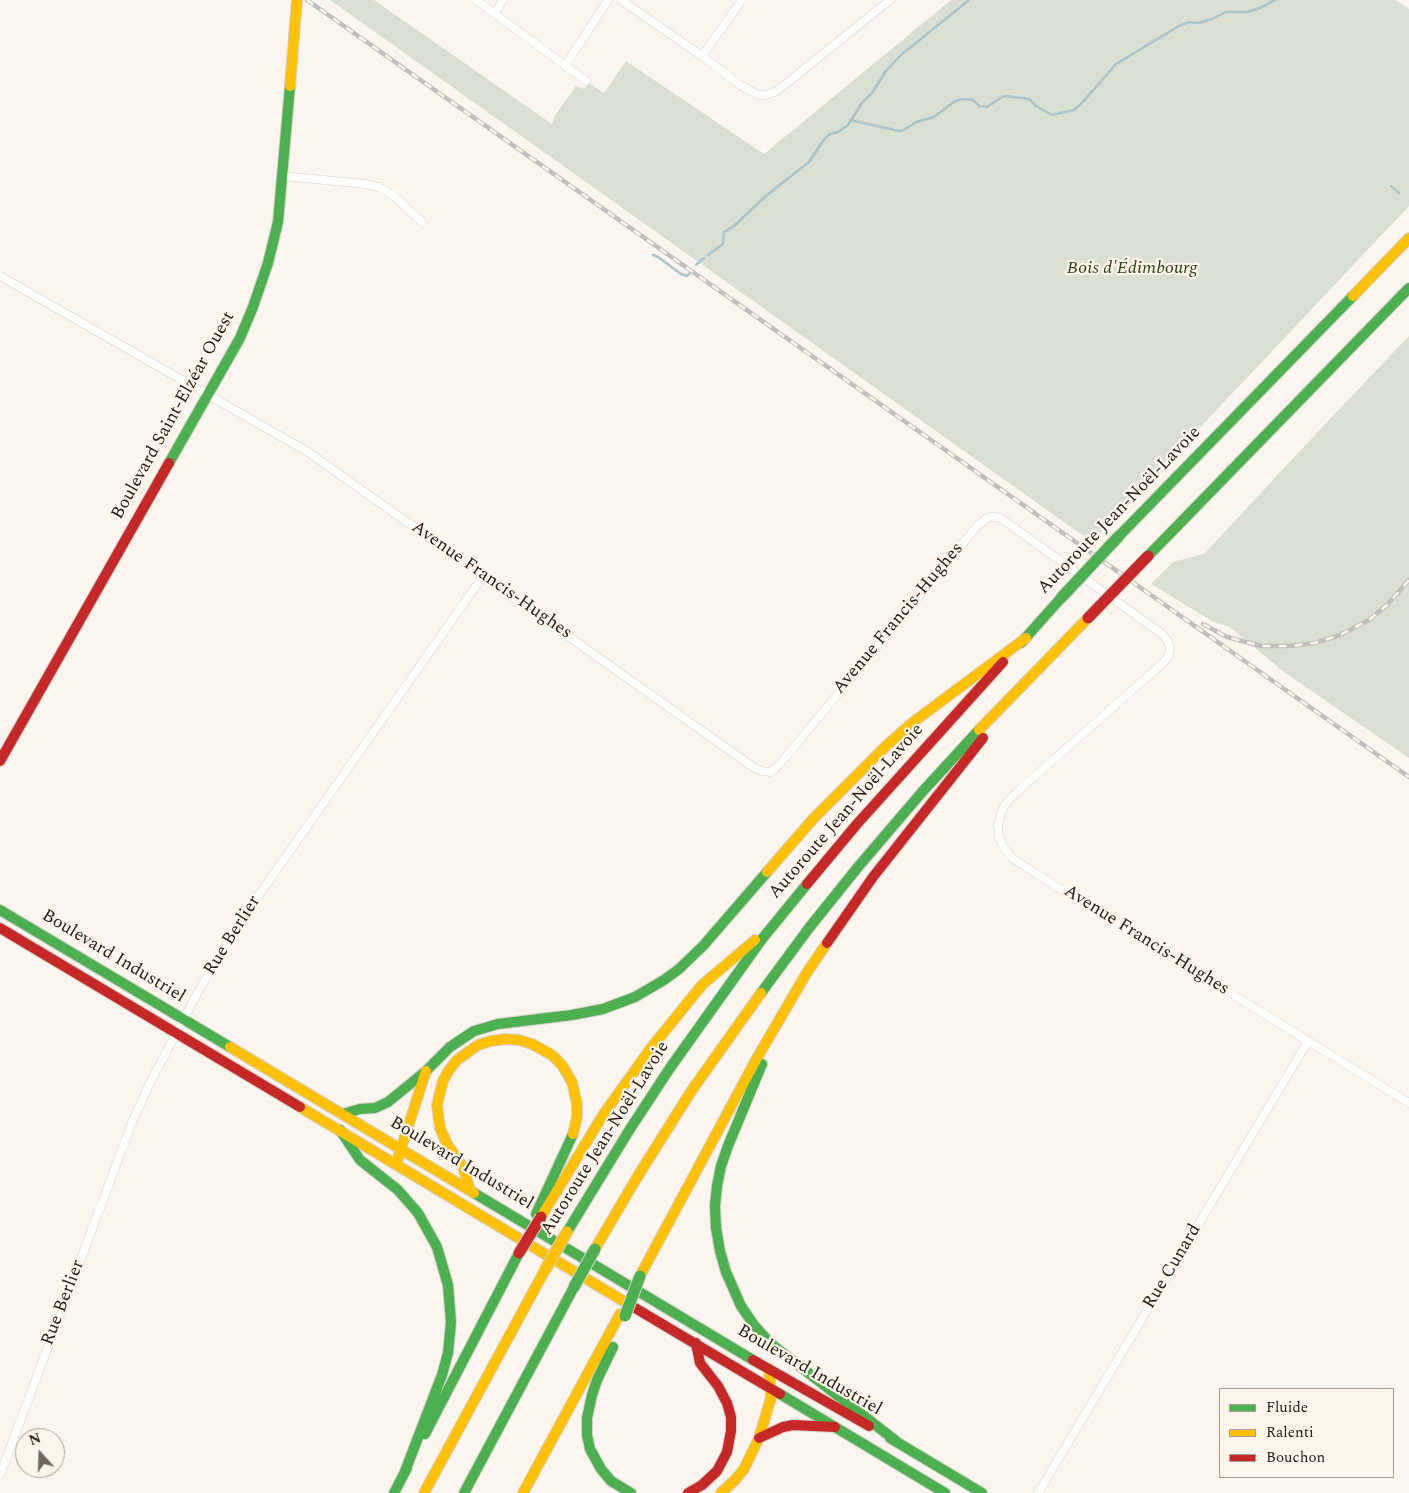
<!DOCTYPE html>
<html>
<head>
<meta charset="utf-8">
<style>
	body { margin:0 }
	#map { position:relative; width:1409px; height:1493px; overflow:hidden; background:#faf5ef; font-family:Spectral,serif }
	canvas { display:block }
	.legend { position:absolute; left:1219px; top:1388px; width:175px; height:90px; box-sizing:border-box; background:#fff5ea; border:1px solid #a79f96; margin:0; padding:6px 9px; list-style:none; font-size:15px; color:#231d17 }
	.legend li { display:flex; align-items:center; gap:10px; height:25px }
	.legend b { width:25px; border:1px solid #a79f96 }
	.north { position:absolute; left:15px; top:1428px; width:50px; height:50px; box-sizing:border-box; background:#fff5ea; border:1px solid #a79f96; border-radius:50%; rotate:340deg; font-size:14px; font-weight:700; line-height:20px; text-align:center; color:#231d17 }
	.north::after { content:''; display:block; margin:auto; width:18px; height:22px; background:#6e6963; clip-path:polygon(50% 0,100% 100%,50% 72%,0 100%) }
</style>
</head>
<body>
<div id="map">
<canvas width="1409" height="1493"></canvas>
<ul class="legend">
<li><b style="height:6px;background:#4caf50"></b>Fluide</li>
<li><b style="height:6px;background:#ffc107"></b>Ralenti</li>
<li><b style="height:6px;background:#c62828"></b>Bouchon</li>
</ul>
<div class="north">N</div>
</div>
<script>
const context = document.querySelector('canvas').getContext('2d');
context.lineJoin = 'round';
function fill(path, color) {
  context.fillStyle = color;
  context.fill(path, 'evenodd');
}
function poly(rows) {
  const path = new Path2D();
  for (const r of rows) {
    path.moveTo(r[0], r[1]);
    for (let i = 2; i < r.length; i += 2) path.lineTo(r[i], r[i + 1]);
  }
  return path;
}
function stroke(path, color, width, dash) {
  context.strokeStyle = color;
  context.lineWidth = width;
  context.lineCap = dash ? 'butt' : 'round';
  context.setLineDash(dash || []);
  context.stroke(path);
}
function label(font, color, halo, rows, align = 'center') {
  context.font = font + ' Spectral,serif';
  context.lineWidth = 4.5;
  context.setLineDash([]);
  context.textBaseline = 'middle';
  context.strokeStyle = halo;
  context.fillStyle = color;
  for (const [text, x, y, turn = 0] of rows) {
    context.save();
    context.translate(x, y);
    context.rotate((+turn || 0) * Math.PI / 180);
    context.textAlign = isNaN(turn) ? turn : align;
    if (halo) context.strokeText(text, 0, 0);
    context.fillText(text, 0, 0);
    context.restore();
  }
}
const green = poly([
	[330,0,374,0,552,124,556,114,576,86,584,89,589,83,604,93,626,61,764,154,951,0,1395,0,1409,9,1409,206,1092,542],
	[1409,336,1409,758,1284,672,1230,627,1212,621,1151,584,1173,562,1204,554,1328,421]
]);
const stream = poly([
	[850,120,899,131,904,130,916,122,934,117,955,101,963,99,973,100,979,106,987,107,1002,97,1006,96,1029,99,1036,106,1052,115,1074,110,1081,104,1116,64,1179,26,1189,22,1198,23,1212,19,1226,12,1247,12,1260,8,1275,0],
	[1391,186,1399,193],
	[653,255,658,257,681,274,687,276,690,273],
	[708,255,723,244,724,232,734,226,767,195,809,162,823,141,830,134,838,132,848,125,862,103,872,93,886,71,901,55,969,0],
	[696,265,704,258]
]);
const street = poly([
	[476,0,586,81],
	[621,0,702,56,740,85,758,95,766,95,777,91,890,0],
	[495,13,503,0],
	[702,56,742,0],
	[565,66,608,0],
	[283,176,365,184,379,187,395,197,422,222],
	[0,276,308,452,753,767,761,771,771,772,779,765,978,525,989,517,997,517,1002,519,1162,634,1168,641,1170,649,1168,657,1163,663,1017,792,1007,802,1001,813,998,825,999,837,1004,848,1012,858,1035,873,1409,1103],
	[0,1475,133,1120,150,1083,199,990,240,922,483,576],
	[1038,1493,1308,1041]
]);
const fast = poly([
	[169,463,240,338,253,307,268,263,278,222,290,86],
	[1119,536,1353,296],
	[1148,556,1409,288],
	[1021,643,1061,598],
	[0,910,230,1047],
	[761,993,809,928,858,867,923,791,979,730],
	[762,1064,728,1146,721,1166,717,1186,715,1206,716,1228,720,1251,726,1272,741,1306,754,1325,770,1343,896,1441],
	[343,1114,360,1109,375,1108,388,1102,426,1071,450,1047,474,1031,498,1024,572,1015,603,1009,635,997,664,980,679,969,703,946,767,872],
	[340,1130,360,1160,398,1190,418,1213,437,1247,448,1285,451,1322,448,1353,442,1375,404,1474],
	[474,1193,753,1360],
	[536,1214,573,1134],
	[567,1232,630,1129,670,1068,762,939,807,884],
	[613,1347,597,1380,592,1395,587,1418,587,1435,590,1449,601,1469,611,1481,631,1493],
	[780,1394,945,1493],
	[425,1434,519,1253],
	[890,1438,982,1493],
	[394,1493,407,1468],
	[464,1493,574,1287]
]);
const slow = poly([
	[290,86,297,0],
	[1353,296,1409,238],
	[979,730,1088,618],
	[767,872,814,818,886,746,912,723,1026,638],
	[230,1047,474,1193],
	[300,1107,635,1308],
	[396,1164,426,1071],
	[470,1190,463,1167,447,1144,440,1128,437,1105,443,1081,449,1070,457,1060,478,1045,491,1041,505,1039,519,1040,532,1044,552,1055,562,1065,572,1082,577,1104,577,1117,573,1134],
	[541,1217,603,1115,651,1048,702,985,755,940],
	[595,1249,636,1179,692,1090,761,993],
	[640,1276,757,1058,806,974,827,943],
	[424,1493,545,1270],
	[523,1493,620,1314],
	[721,1493,735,1480,744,1469,759,1438,771,1398,769,1369]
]);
const jam = poly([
	[0,761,169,463],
	[807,884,857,824,1003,662],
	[0,928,300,1107],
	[827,943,873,877,983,738],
	[635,1308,780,1394],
	[753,1360,869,1426],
	[759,1438,783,1427,793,1425,835,1427],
	[688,1493,702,1485,717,1471,727,1452,731,1431,731,1417,727,1403,718,1386,700,1363,696,1343]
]);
const rail = poly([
	[307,0,1409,777],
	[1203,624,1227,637,1261,646,1290,646,1315,643,1340,635,1369,620,1388,604,1409,580]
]);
const fastBridge = poly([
	[1061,598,1119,536],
	[574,1287,595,1249],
	[625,1316,640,1276]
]);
const slowBridge = poly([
	[545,1270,567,1232]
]);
const jamBridge = poly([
	[1088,618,1148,556],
	[519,1253,541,1217]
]);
const parkNames = [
	["Bois d'Édimbourg",1132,269]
];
const streetNames = [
	["Boulevard Saint-Elzéar Ouest",174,416,-61],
	["Autoroute Jean-Noël-Lavoie",1120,511,-46],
	["Avenue Francis-Hughes",491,581,35],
	["Avenue Francis-Hughes",899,619,-50],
	["Autoroute Jean-Noël-Lavoie",847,812,-49],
	["Rue Berlier",233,936,-58],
	["Avenue Francis-Hughes",1146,941,32],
	["Boulevard Industriel",113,957,31],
	["Autoroute Jean-Noël-Lavoie",606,1139,-58],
	["Boulevard Industriel",461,1164,31],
	["Rue Cunard",1173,1267,-59],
	["Rue Berlier",64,1303,-69],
	["Boulevard Industriel",809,1371,30]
];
fill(green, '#dae0d1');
stroke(stream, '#a9c4cb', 2.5);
stroke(street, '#d6d1cb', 9);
stroke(fast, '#d6d1cb', 12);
stroke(slow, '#d6d1cb', 12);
stroke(jam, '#d6d1cb', 12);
stroke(street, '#fefefd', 8);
stroke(fast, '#4caf50', 10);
stroke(slow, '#ffc107', 10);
stroke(jam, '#c62828', 10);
stroke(rail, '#c0bfbe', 4.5);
stroke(rail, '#fff5ea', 2.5, [8]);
stroke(fastBridge, '#d6d2d0', 13, []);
stroke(slowBridge, '#d6d2d0', 13, []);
stroke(jamBridge, '#d6d2d0', 13, []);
stroke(fastBridge, '#4caf50', 11);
stroke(slowBridge, '#ffc107', 11);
stroke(jamBridge, '#c62828', 11);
label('italic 18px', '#254317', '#fff5ea', parkNames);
label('18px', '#231d17', '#fff5ea', streetNames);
</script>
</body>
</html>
